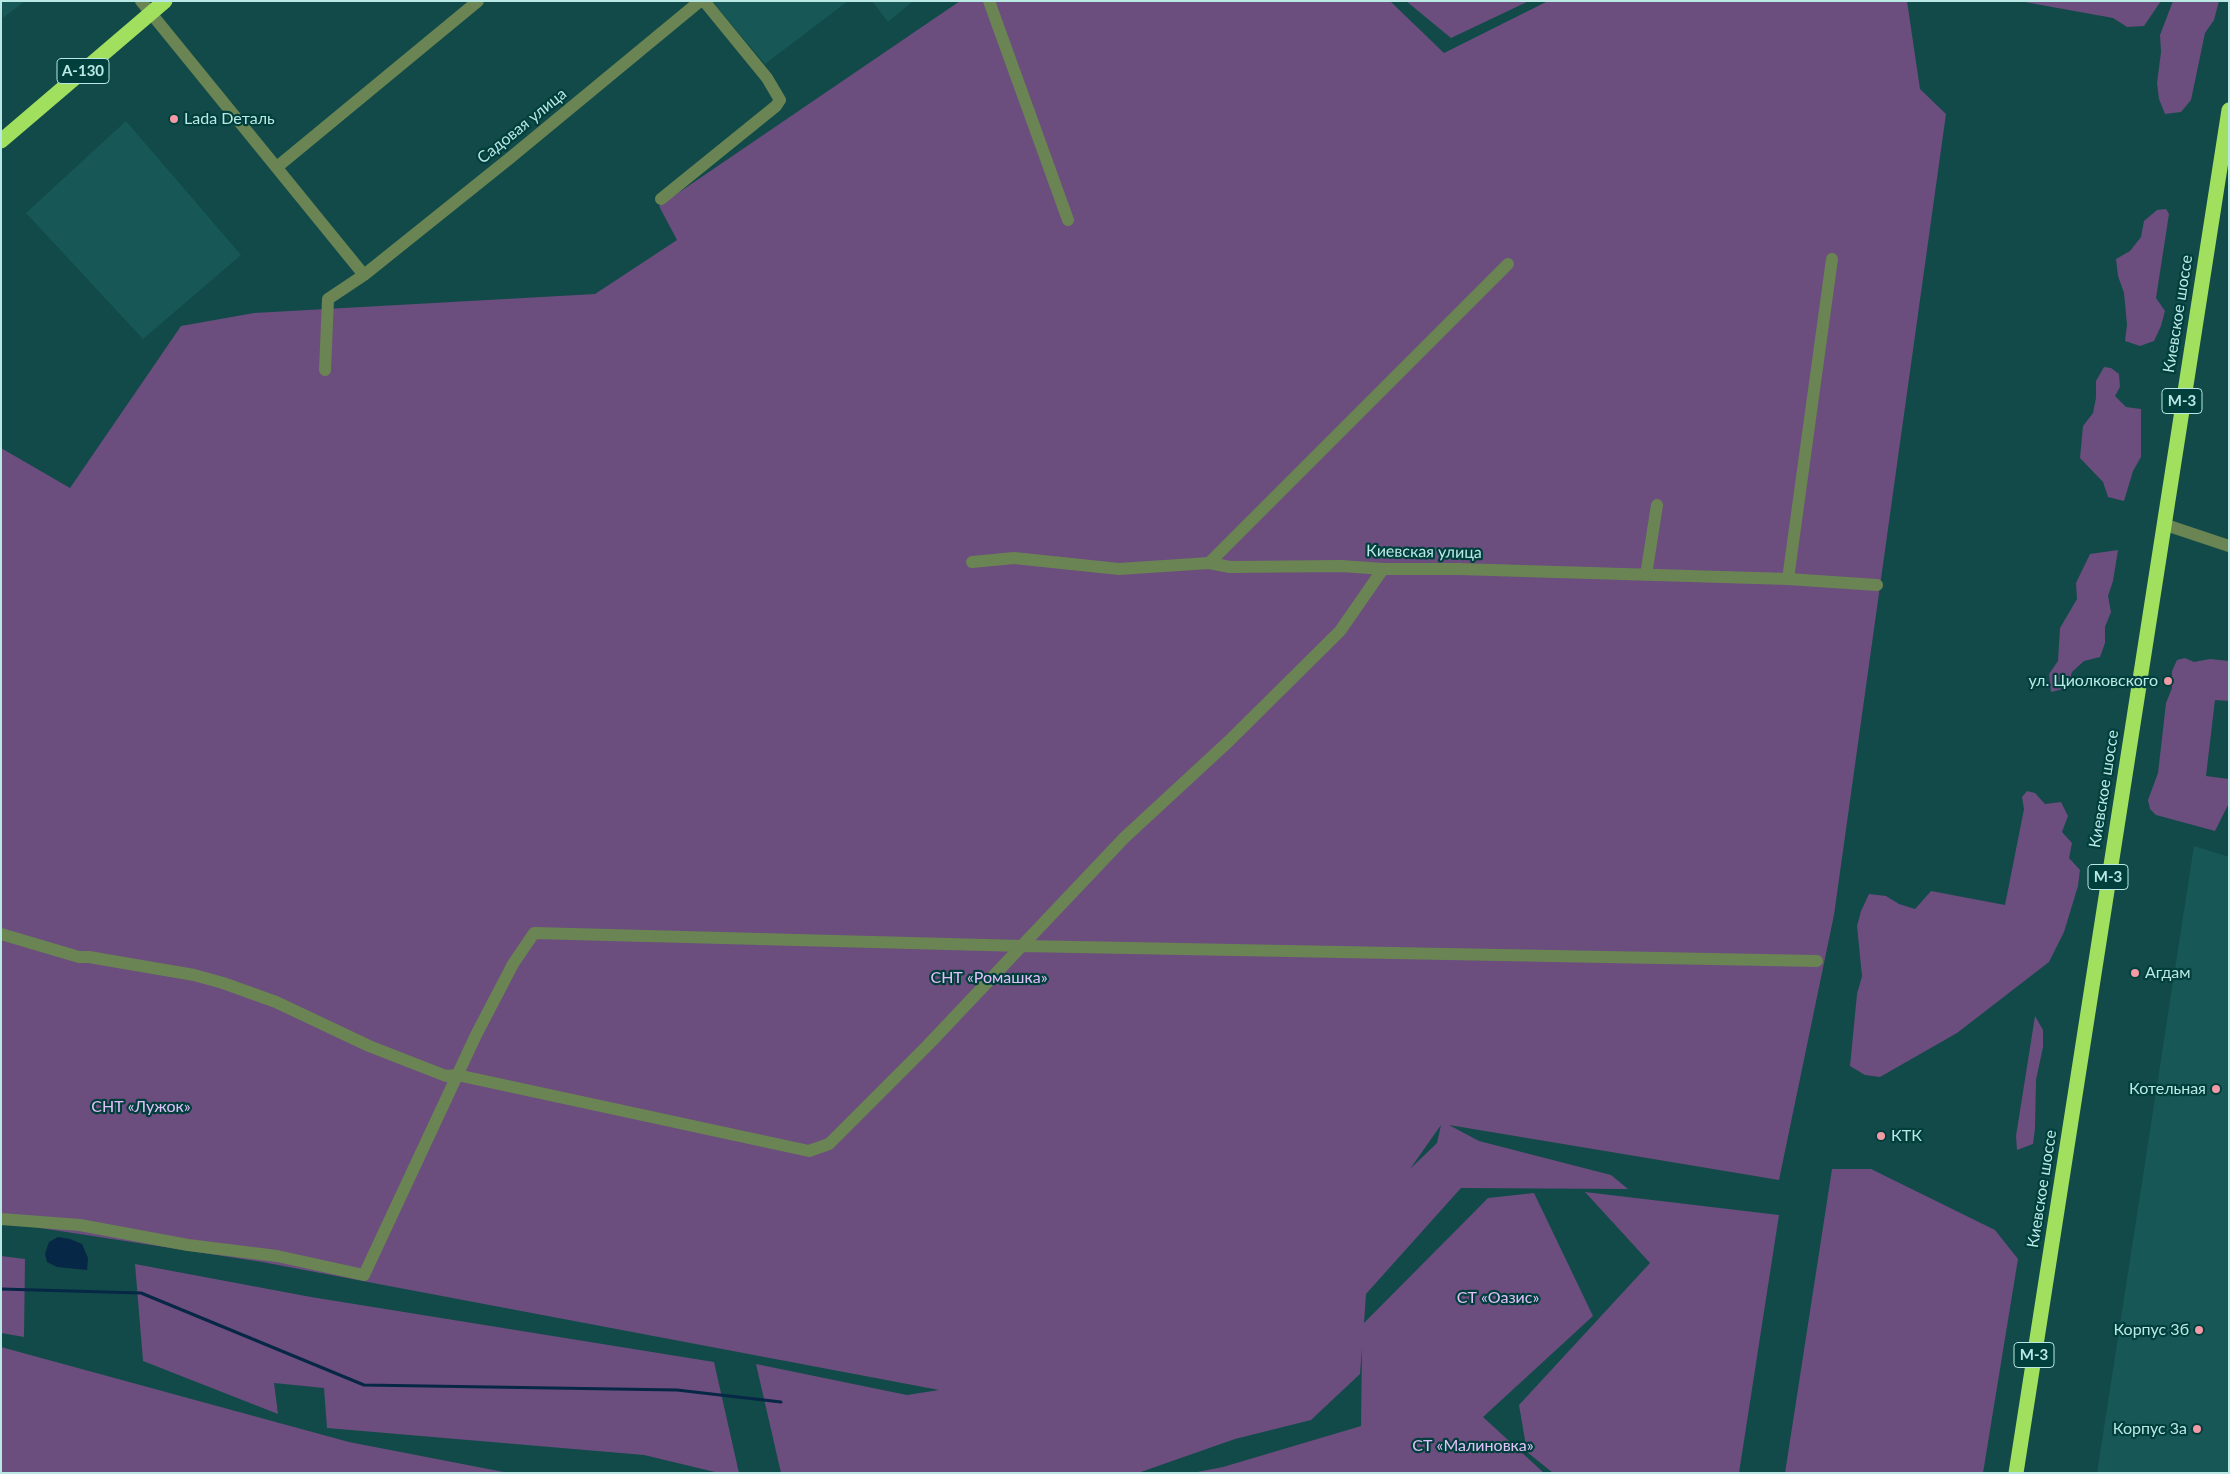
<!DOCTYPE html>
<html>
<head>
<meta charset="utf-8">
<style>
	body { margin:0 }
	#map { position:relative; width:2230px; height:1474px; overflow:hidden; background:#114a48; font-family:Lato,sans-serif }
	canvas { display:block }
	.frame { position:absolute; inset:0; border:2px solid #bae8e5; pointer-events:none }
</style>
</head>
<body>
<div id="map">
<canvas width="2230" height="1474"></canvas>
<div class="frame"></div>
</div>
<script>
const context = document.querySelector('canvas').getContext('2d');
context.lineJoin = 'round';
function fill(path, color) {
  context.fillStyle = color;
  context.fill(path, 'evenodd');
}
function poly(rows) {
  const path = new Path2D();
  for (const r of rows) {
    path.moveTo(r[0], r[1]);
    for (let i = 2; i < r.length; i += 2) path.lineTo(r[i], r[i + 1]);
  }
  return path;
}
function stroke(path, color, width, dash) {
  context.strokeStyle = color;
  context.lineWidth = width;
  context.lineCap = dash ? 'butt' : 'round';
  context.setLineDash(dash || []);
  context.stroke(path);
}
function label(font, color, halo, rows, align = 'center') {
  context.font = font + ' Lato,sans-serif';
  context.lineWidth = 4.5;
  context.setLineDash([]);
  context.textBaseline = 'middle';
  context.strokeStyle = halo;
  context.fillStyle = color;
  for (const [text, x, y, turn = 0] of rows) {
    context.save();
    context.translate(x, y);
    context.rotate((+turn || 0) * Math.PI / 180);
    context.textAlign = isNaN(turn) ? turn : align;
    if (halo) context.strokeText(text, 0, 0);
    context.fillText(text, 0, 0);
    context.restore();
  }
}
const built = poly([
	[1,1,25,1,3,18],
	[712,1,848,1,765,64],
	[872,1,911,1,912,2,888,22],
	[126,121,241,255,143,339,26,213],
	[2194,846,2229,857,2229,1473,2097,1473]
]);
const green = poly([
	[960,1,1390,1,1444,53,1548,1,1907,1,1920,89,1946,114,1834,915,1779,1180,1449,1125,1479,1141,1611,1175,1628,1189,1461,1188,1366,1294,1364,1323,1488,1198,1534,1193,1593,1316,1483,1417,1544,1473,1192,1473,1223,1467,1361,1426,1362,1348,1360,1374,1311,1420,1235,1439,1138,1473,781,1473,756,1364,907,1395,939,1390,262,1262,1,1222,1,448,70,488,181,326,254,313,595,294,677,240,659,206],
	[1441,1125,1437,1143,1410,1169],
	[1406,1,1529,1,1451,38],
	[2019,1,2161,1,2144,26,2127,27,2113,18],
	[2173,1,2219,1,2214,20,2205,33,2191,100,2181,112,2165,114,2159,99,2157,83,2161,52,2160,35],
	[2166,209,2169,214,2156,298,2165,311,2161,326,2154,341,2140,346,2125,341,2127,325,2124,293,2118,276,2116,259,2130,251,2141,237,2144,221,2157,210],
	[2104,367,2111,368,2119,374,2120,387,2115,396,2126,407,2141,409,2141,457,2133,471,2124,501,2108,497,2103,482,2080,458,2083,426,2093,413,2096,398,2096,381],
	[2118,550,2113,581,2108,596,2111,612,2105,627,2105,643,2100,657,2084,661,2072,672,2067,688,2051,692,2049,674,2058,661,2060,628,2077,599,2076,583,2090,554],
	[2185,658,2194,662,2210,659,2229,661,2229,701,2215,700,2206,776,2229,779,2229,803,2215,831,2156,815,2150,809,2148,800,2158,773,2166,703,2172,688,2172,671,2177,660],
	[2027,791,2035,793,2045,804,2061,802,2068,816,2062,832,2072,843,2069,858,2080,870,2078,886,2064,932,2049,962,1957,1033,1880,1077,1865,1075,1850,1066,1857,994,1862,976,1857,926,1861,911,1869,894,1886,896,1899,904,1915,909,1931,891,2005,905,2024,809,2022,797],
	[2035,1016,2043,1030,2043,1047,2036,1080,2035,1128,2033,1144,2017,1150,2016,1136],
	[1832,1169,1871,1169,1995,1230,2018,1259,1983,1473,1785,1473],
	[1585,1192,1779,1215,1739,1473,1553,1473,1527,1452,1519,1405,1650,1263],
	[1,1256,25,1259,24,1337,1,1333],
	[135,1264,311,1297,714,1362,739,1473,719,1473,644,1455,327,1428,324,1388,274,1383,278,1414,143,1361],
	[1,1347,349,1442,509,1473,1,1473]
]);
const water = poly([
	[58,1237,70,1239,82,1244,88,1258,87,1270,57,1267,47,1262,45,1254,49,1242]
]);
const stream = poly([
	[1,1289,141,1293,364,1385,677,1390,781,1402]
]);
const minor = poly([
	[141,1,364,275,328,299,325,370],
	[989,1,1068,220],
	[277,167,478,1],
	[661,199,776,106,780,100,767,78,704,1],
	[364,275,510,158,700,1],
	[2163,524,2229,546],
	[972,562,1014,558,1119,569,1209,563,1230,567,1341,566,1383,569,1458,569,1788,579,1877,585],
	[1209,563,1508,264],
	[1646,575,1657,505],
	[1788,579,1832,259],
	[1,934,79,957,89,957,194,975,223,983,276,1002,369,1046,446,1076,457,1075,809,1151,829,1144,928,1045,1124,838,1229,741,1340,631,1383,569],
	[1,1219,80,1225,188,1245,277,1256,364,1275,476,1035,513,964,534,933,1023,946,1817,961]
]);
const highway = poly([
	[1,141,165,1],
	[2016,1473,2229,110]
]);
const markers = [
	[174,119,5,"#f49aa6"],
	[2168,681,5,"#f49aa6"],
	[2135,973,5,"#f49aa6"],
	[2216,1089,5,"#f49aa6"],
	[1881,1136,5,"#f49aa6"],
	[2199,1330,5,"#f49aa6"],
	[2197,1429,5,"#f49aa6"]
];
const shields = [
	[83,71,52],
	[2182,401,40],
	[2108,877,40],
	[2034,1355,40]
];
const shieldNames = [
	["А-130",83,71],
	["М-3",2182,401],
	["М-3",2108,877],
	["М-3",2034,1355]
];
const poiNames = [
	["Lada Dеталь",184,119,"left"],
	["ул. Циолковского",2158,681],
	["Агдам",2145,973,"left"],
	["Котельная",2206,1089],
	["КТК",1891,1136,"left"],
	["Корпус 3б",2189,1330],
	["Корпус 3a",2187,1429]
];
const streetNames = [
	["Садовая улица",522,126,-39],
	["Киевское шоссе",2178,314,-81],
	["Киевская улица",1424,552,1],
	["Киевское шоссе",2104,789,-81],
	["Киевское шоссе",2042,1189,-81]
];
const parkNames = [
	["СНТ «Ромашка»",989,978],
	["СНТ «Лужок»",141,1107],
	["СТ «Оазис»",1498,1298],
	["СТ «Малиновка»",1473,1446]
];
fill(built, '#175856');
fill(green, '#6b4d7e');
fill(water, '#072746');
stroke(stream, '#072746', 3);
stroke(minor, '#6a8453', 12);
stroke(highway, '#a0e05e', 15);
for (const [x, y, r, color] of markers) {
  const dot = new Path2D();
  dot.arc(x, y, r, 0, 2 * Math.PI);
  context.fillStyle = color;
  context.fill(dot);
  stroke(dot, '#013f3d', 2);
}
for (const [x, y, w] of shields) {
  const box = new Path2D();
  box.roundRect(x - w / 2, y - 12.5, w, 25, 4);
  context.fillStyle = '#013f3d';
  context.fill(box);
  stroke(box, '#bae8e5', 1);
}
label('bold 15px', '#bae8e5', null, shieldNames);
label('16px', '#bae8e5', '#013f3d', poiNames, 'right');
label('16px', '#bae8e5', '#013f3d', streetNames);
label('16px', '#e2c0fa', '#013f3d', parkNames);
</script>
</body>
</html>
